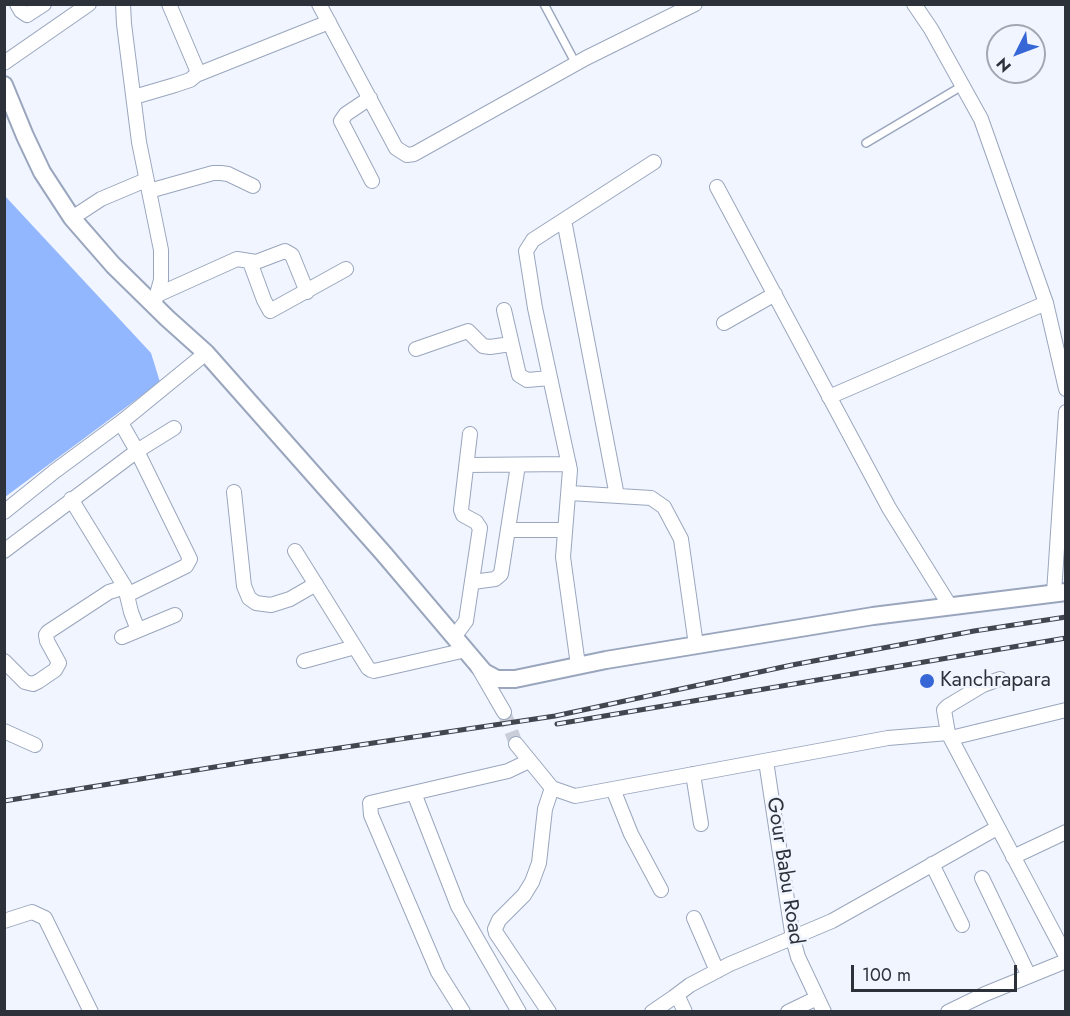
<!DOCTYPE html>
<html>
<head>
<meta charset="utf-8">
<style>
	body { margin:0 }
	#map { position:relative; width:1070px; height:1016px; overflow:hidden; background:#f0f5ff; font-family:Jost,sans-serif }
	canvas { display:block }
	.frame { position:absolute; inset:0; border:6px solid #2c313a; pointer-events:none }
	.north { position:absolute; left:986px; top:24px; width:60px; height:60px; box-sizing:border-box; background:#f0f5ff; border:2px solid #a2a7b0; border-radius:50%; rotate:228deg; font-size:16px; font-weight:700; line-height:24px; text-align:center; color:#2c313a }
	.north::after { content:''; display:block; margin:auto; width:21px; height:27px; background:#3767d7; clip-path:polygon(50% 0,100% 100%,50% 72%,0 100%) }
	.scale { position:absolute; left:851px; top:965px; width:166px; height:27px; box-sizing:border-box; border:3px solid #2c313a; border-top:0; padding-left:8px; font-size:18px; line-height:21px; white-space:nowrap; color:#2c313a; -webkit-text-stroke:4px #f0f5ff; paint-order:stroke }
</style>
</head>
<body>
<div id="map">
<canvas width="1070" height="1016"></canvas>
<div class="frame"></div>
<div class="north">N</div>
<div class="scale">100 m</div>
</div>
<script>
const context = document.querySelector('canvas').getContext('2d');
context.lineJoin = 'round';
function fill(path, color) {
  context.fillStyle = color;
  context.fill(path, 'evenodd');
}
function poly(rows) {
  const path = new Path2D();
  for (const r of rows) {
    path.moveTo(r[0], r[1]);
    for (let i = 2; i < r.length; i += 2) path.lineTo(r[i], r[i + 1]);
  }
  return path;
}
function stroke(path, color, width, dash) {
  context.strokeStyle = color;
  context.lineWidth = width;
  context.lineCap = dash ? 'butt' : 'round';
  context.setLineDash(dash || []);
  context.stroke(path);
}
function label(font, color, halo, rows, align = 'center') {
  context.font = font + ' Jost,sans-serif';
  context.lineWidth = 5;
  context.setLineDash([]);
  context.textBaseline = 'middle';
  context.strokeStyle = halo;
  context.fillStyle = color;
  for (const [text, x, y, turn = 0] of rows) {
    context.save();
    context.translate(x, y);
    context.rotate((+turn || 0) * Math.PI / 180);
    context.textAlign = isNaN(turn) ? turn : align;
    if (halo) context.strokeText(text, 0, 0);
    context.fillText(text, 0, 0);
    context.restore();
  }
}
const water = poly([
	[5,196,151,353,160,382,5,497]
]);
const minorTunnel = poly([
	[504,712,516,744]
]);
const service = poly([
	[544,4,576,64],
	[866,143,962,86]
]);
const minor = poly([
	[17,4,21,11,27,15,44,4],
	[123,4,124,24,139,142,161,250,161,280,154,305],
	[319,4,396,148,407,155,414,154,586,58,695,4],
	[914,4,931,29,981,119,1046,303,1066,389],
	[4,63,89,4],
	[196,75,329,22],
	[134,97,175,85,190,80,196,75,197,70,169,4],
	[370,98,346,114,341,121,372,181],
	[717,187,889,508,950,606],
	[149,191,213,173,221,173,228,174,253,186],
	[72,218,101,199,146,180],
	[564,220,617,496],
	[250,262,264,300,270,311,346,269],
	[157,295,237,259,256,262,285,251,292,255,307,292],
	[504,310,519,375,527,380,550,378],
	[724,323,775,294],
	[416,349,468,331,483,346,490,347,511,344],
	[829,397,1046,303],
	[121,423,137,451,190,559,186,566,127,595],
	[467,465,569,464],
	[234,492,244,586,249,598,256,603,271,605,290,599,316,584],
	[570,493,651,498,664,507,681,539,696,645],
	[71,499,125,587,131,612,138,630],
	[4,512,55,471,124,420,206,353],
	[508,530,564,530],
	[4,551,137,451,174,428],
	[295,551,368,668,371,670,374,671,466,650],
	[473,582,495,579,501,574,518,465],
	[1054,593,1066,412],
	[122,637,175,615],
	[454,637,466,621,480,528,476,522,463,515,461,510,470,434],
	[4,661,25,682,33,684,39,681,55,670,59,663,47,641,46,635,48,632,109,592,125,587],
	[304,661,355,647],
	[578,665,563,557,570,470,535,308,526,251,533,240,654,162],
	[478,667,504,712],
	[1000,679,983,685,948,706,944,710,948,733,1066,956],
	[4,731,35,745],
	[951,738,1066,710],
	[516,744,552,788,575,796,888,738,948,733],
	[766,761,793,939,798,957,824,1012],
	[693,774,701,824],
	[613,789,631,834,661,890],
	[414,793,458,906,519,1012],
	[1013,857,1066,832],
	[932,864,962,925],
	[982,878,1029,976],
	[694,918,717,971],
	[4,921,32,912,45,918,91,1012],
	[674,997,690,985,730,964,832,921,997,828],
	[463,1012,438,972,371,815,370,803,508,771,529,761],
	[549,1012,496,933,495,929,499,920,524,895,532,882,539,863,545,809,552,788],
	[652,1012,674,997,679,999,685,1012],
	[788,1012,817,998],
	[948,1012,985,994,1066,961]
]);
const tertiary = poly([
	[4,85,25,136,42,172,72,218,113,265,167,318,206,353,384,554,484,672,497,679,515,679,606,660,873,616,1066,592]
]);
const rail = poly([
	[557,724,1066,638],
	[4,801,252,761,555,716,792,665,974,631,1066,617]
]);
const markers = [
	[927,681,8,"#3767d7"]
];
const poiNames = [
	["Kanchrapara",940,681]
];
const streetNames = [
	["Gour Babu Road",784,871,81]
];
fill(water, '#93b7fe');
stroke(minorTunnel, '#c9ced8', 14, [14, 7]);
stroke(service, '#9aa6bd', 10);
stroke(minor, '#9aa6bd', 16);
stroke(tertiary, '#9aa6bd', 20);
stroke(service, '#fff', 7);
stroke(minor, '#fff', 14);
stroke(tertiary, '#fff', 16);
stroke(rail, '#41464f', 5);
stroke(rail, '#f0f5ff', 3, [9]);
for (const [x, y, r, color] of markers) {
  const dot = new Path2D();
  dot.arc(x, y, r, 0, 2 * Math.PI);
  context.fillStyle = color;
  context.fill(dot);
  stroke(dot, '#f0f5ff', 2);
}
label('21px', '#2c313a', '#f0f5ff', poiNames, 'left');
label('21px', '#2c313a', '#f0f5ff', streetNames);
</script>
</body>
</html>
